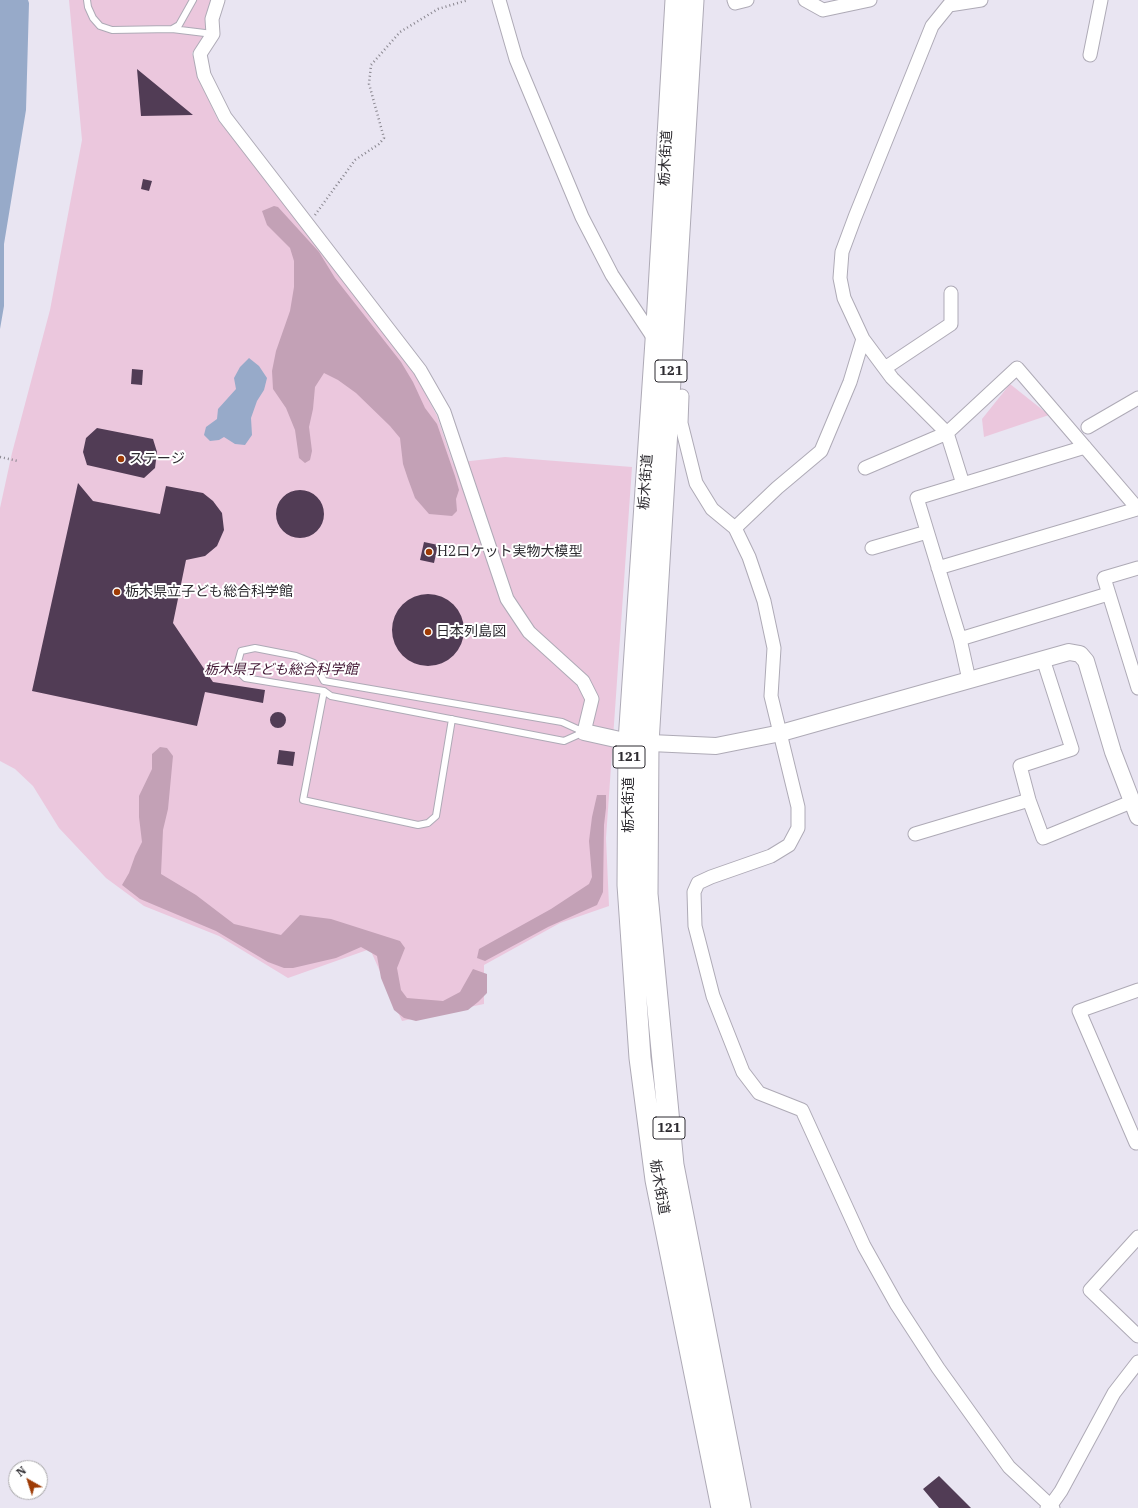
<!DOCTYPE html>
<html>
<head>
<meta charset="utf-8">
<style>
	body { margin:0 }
	#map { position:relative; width:1138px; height:1508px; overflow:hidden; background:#e9e5f2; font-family:"IBM Plex Serif",serif }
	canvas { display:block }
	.north { position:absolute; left:8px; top:1460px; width:40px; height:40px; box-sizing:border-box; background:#fff; border:1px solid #abaaac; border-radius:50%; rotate:321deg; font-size:11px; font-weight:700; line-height:16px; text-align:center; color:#2d2b30 }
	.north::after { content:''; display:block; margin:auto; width:14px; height:18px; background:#9e3b05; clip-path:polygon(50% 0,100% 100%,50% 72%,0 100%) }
</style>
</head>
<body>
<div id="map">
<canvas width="1138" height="1508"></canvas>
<div class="north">N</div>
</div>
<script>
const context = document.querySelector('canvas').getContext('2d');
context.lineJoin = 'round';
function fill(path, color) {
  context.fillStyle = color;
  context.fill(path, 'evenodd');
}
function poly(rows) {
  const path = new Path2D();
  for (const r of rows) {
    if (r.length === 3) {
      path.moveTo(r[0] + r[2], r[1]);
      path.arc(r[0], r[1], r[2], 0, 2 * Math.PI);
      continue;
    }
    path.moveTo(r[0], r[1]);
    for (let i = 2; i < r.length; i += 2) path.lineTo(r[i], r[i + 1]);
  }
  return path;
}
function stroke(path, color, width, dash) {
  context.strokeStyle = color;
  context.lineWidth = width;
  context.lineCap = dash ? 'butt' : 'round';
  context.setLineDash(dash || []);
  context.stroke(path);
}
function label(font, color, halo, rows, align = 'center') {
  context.font = font + ' "IBM Plex Serif","Noto Sans JP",serif';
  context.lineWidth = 4;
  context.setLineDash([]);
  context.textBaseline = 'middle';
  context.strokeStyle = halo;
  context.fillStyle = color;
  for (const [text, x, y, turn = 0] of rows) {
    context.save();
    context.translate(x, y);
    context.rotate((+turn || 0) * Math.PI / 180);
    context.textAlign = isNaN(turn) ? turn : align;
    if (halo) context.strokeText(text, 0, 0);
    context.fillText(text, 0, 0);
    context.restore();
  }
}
const green = poly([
	[69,0,214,0,207,35,192,53,201,84,218,120,322,249,415,374,437,416,453,463,505,457,632,467,606,838,609,906,560,923,484,965,484,1004,402,1021,370,949,288,978,219,936,144,906,106,878,59,828,33,786,15,769,0,761,0,508,12,453,50,310,82,140],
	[1010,384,1049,415,984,437,982,419]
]);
const forest = poly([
	[274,206,278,207,319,252,335,278,401,362,413,382,425,408,437,424,455,476,459,490,456,499,457,511,452,516,429,514,415,498,408,479,403,464,400,438,390,426,356,393,338,380,324,373,315,387,313,409,309,427,312,451,310,460,305,463,299,458,295,430,286,408,273,389,272,371,276,351,290,311,294,287,294,261,290,248,267,225,262,211],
	[160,747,167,748,173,756,168,809,163,830,161,874,196,895,234,924,281,935,300,915,331,919,400,941,405,948,397,968,401,990,407,998,443,1001,460,992,473,969,487,974,487,993,478,1002,468,1010,416,1021,404,1018,394,1010,381,978,377,956,361,947,336,958,293,968,284,968,268,962,216,931,140,899,122,885,129,873,135,856,142,842,139,817,139,796,152,769,152,754],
	[597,795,606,795,606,808,604,825,603,892,597,905,548,927,485,961,477,958,479,949,551,909,589,884,592,877,589,841,592,817]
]);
const water = poly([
	[0,0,28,0,29,3,26,110,4,244,4,306,0,329],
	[249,358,259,366,267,378,264,390,257,401,251,418,252,435,245,445,235,444,224,437,219,440,210,441,204,435,206,427,217,419,218,409,236,389,234,378,240,367]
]);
const building = poly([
	[137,69,193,115,141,116],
	[143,179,152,181,149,191,141,189],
	[132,369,143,370,142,385,131,384],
	[97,428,153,439,157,452,155,468,144,478,87,465,83,452,86,438],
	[78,483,93,501,160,514,166,486,203,493,213,501,222,513,224,530,217,546,205,556,186,560,173,623,213,682,265,690,263,703,205,692,197,726,32,691],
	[300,514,24],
	[424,542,438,545,434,563,420,560],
	[428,630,36],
	[278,720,8],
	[279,750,295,752,293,766,277,764],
	[939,1476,971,1508,939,1508,923,1489]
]);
const path = poly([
	[315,215,355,160,379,144,384,138,369,84,371,65,400,32,438,9,468,0],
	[0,457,18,461]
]);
const service = poly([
	[87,0,88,7,93,18,100,26,112,30,172,29,179,25,193,0],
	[172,29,213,34],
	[255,648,296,656,314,663,324,681,562,722,584,732,564,741,331,696,324,691,245,678,236,669,241,651,255,648],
	[324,691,303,800,418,825,428,823,436,816,452,719]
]);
const minor = poly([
	[218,0,212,19,213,34,200,54,204,75,225,117,420,370,444,412,507,599,529,632,583,681,592,699,584,732],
	[499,0,516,59,582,217,612,275,655,340],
	[734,0,735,3,747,0],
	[805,0,823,10,870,0],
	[1090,55,1101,0],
	[885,368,951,324,951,293],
	[682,396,681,423,696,483,712,509,735,528,749,557,764,601,774,648,771,696,798,807,798,828,789,845,771,856,711,877,698,883,694,892,695,926,713,996,743,1072,759,1093,802,1110,864,1246,897,1305,938,1368,1009,1467,1053,1508],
	[1088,427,1138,398],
	[865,468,947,433,1017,368,1138,509],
	[963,484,947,433,892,378,863,339,844,298,840,278,842,252,855,217,932,26,949,5,981,0],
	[735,528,777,488,821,451,850,382,863,339],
	[872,548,927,532],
	[938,568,1137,509],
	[1138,568,1104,578,1138,688],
	[960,639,1108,594],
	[1043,659,1072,749,1020,766,1029,800,1043,838,1131,802],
	[969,680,960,639,917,498,1085,447],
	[915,834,1029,800],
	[1138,990,1079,1011,1136,1143,1138,1142],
	[1138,1237,1090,1290,1138,1336],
	[1047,1508,1051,1505,1061,1491,1114,1393,1138,1362]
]);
const tertiary = poly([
	[584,732,629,742,716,746,781,733,1069,652,1080,654,1086,661,1113,752,1138,817]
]);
const trunk = poly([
	[676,0,656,341,629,742,628,885,640,1058,656,1180,722,1508],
	[693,0,648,743,647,894,673,1165,740,1508]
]);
const markers = [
	[121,459,4,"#9e3b05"],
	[429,552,4,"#9e3b05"],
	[117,592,4,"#9e3b05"],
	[428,632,4,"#9e3b05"]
];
const shields = [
	[671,371,32],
	[629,757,32],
	[669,1128,32]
];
const shieldNames = [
	["121",671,371],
	["121",629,757],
	["121",669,1128]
];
const streetNames = [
	["栃木街道",666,158,-87],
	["栃木街道",646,482,-86],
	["栃木街道",629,805,-90],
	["栃木街道",659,1187,80]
];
const poiNames = [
	["ステージ",129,459],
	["H2ロケット実物大模型",437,552],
	["栃木県立子ども総合科学館",125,592],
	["日本列島図",436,632]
];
const parkNames = [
	["栃木県子ども総合科学館",281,670]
];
fill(green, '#ebc7dd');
fill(forest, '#c3a1b6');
fill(water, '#97aac9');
fill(building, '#513c55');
stroke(service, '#aeaab6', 8);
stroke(minor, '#aeaab6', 15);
stroke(tertiary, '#aeaab6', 18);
stroke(trunk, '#aeaab6', 23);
stroke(path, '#89868f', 2.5, [1, 3]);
stroke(service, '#fff', 6);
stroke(minor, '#fff', 13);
stroke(tertiary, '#fff', 16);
stroke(trunk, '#fff', 21);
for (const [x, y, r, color] of markers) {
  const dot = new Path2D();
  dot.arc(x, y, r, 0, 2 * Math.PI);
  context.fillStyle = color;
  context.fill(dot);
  stroke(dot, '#fff', 1.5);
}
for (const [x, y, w] of shields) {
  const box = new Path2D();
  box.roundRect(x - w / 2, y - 11, w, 22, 3);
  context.fillStyle = '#fff';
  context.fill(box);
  stroke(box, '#2d2b30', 1);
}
label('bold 13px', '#2d2b30', null, shieldNames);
label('14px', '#2d2b30', '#fff', streetNames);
label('14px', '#2d2b30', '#fff', poiNames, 'left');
label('italic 14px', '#421634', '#fff', parkNames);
</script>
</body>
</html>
